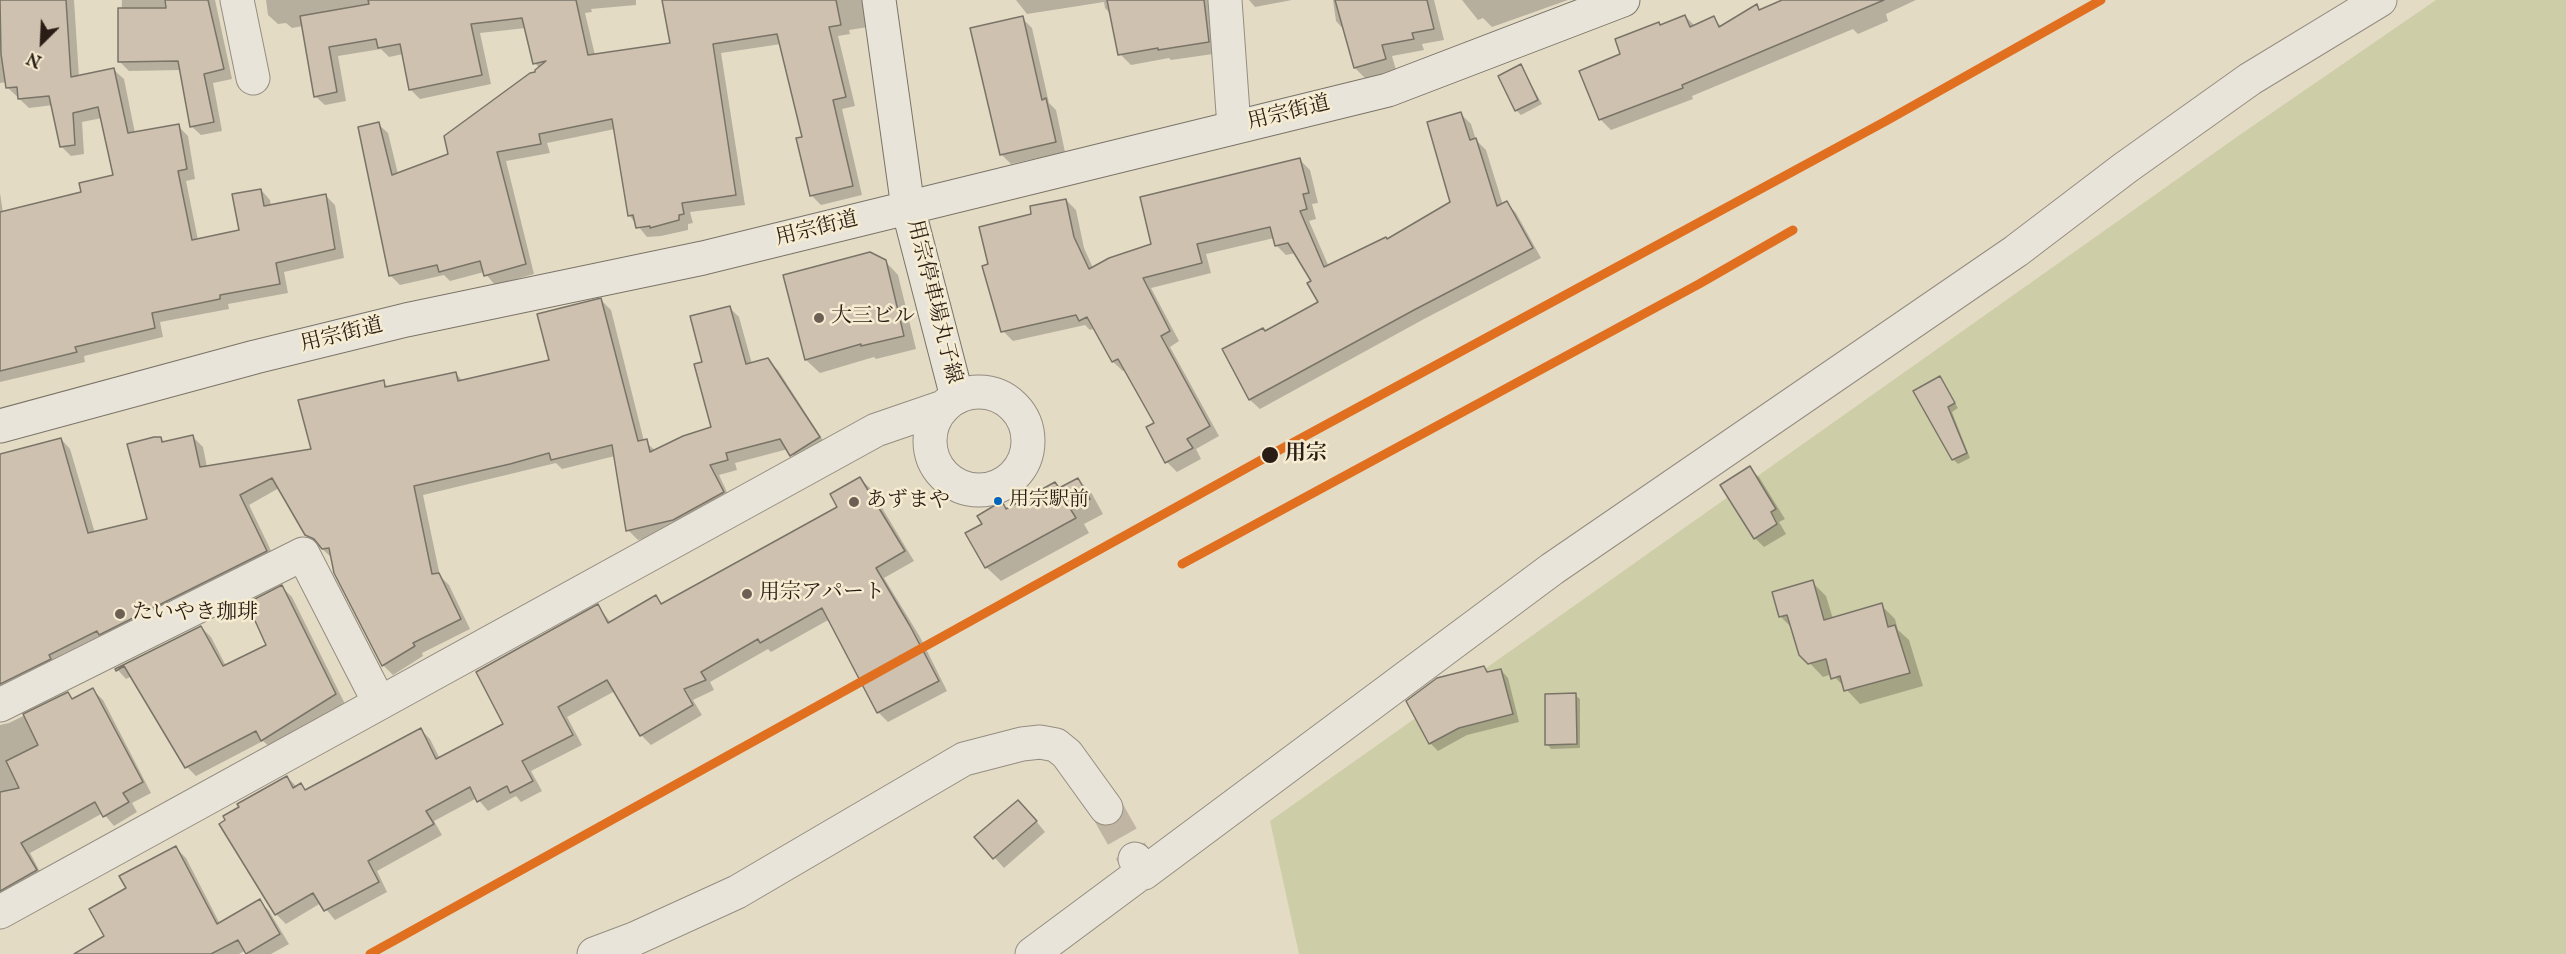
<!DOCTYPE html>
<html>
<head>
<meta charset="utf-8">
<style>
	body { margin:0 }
	#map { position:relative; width:2566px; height:954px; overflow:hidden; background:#e4dbc5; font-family:"IM FELL English",serif }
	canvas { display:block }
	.north { position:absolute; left:12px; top:12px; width:60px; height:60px; -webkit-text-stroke:4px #f6ecd1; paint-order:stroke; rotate:204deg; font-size:16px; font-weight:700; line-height:24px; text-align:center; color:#2a1d16 }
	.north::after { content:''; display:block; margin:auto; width:21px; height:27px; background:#2a1d16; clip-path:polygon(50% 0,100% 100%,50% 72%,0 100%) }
</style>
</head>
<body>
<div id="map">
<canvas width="2566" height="954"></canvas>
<div class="north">N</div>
</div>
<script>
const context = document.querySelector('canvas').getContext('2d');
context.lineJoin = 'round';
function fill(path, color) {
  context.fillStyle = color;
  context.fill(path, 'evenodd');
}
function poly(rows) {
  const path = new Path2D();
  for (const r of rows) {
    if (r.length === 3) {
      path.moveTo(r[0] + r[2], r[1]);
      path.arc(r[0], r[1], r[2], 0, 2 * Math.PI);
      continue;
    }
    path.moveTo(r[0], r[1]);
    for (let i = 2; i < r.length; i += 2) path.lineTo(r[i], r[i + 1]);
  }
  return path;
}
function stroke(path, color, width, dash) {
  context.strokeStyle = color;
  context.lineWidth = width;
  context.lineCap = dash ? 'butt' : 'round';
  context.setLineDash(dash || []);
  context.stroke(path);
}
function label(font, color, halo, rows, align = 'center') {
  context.font = font + ' "IM FELL English","Noto Serif JP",serif';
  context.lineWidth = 5;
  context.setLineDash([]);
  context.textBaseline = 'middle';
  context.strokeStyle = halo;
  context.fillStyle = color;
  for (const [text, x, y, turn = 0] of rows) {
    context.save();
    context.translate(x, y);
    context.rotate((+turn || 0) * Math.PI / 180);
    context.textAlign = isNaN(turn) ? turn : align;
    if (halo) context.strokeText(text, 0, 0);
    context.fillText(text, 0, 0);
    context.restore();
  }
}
const green = poly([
	[2436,0,2566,0,2566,954,1299,954,1270,821,2241,134]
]);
const shadow = poly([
	[0,0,74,0,79,77,114,70,124,79,135,133,178,126,188,136,195,179,186,181,198,240,241,231,261,190,270,200,271,206,325,195,335,205,344,258,284,272,288,293,228,304,229,309,160,322,163,337,84,356,85,362,0,382,0,193,3,213,83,193,114,176,102,118,82,122,84,154,71,156,61,146,53,105,29,108,8,88,7,82,0,83],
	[122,0,215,0,232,79,213,83,222,131,201,135,191,126,181,70,129,71,120,62],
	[266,0,636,0,636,5,591,9,592,12,585,13,595,55,672,44,681,0,863,0,868,27,849,30,850,34,838,36,855,106,842,109,862,195,821,205,811,195,804,138,781,44,721,53,745,205,690,212,693,223,688,224,688,230,661,236,647,237,629,215,615,129,547,143,550,153,506,161,534,274,495,285,484,272,450,281,444,275,400,285,391,276,360,128,378,124,388,133,398,174,449,154,537,73,539,68,535,63,526,28,480,33,491,84,420,99,411,90,403,54,389,57,381,49,338,56,346,101,325,105,315,96,303,26,292,28,286,23,278,24,268,15],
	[1016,0,1221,0,1220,53,1171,60,1169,58,1131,65,1120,54,1112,15,1105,8,1104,2,1027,14],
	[1249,0,1292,0,1255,7],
	[1333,0,1434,0,1444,40,1422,44,1424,50,1392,56,1396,70,1366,79,1355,68,1344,30,1336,21],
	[1462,0,1568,0,1492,27,1483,18,1478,20],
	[1785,0,1916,0,1886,14,1888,21,1858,34,1853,29,1692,96,1693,99,1611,130,1600,119,1661,26,1685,16,1695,26,1713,18,1722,27,1757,6,1761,11],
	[1022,18,1032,28,1049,103,1056,110,1065,152,1011,164,1001,154],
	[1521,66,1542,104,1521,115,1516,110],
	[1461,114,1471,124,1476,140,1486,150,1503,205,1507,203,1516,213,1541,258,1424,319,1260,409,1250,400,1225,350,1265,333,1320,303,1313,281,1296,253,1286,255,1276,245,1274,238,1206,254,1211,273,1151,288,1179,341,1170,347,1219,436,1196,449,1201,459,1177,472,1167,462,1157,423,1126,370,1123,371,1113,362,1095,328,1090,330,1085,325,1013,341,1003,331,1033,215,1066,200,1076,210,1084,248,1093,268,1153,245,1300,160,1310,170,1318,203,1312,204,1316,219,1309,221,1329,267,1388,240,1452,202],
	[885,261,898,275,916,349,876,359,874,357,820,373,806,360,785,276],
	[601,300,611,310,644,441,656,451,713,428,704,363,729,307,739,317,752,364,767,360,778,370,828,448,801,464,788,449,735,463,737,470,719,475,732,503,683,530,638,540,628,530,615,456,562,469,556,463,423,495,440,576,449,585,470,629,422,653,423,656,393,675,383,665,332,558,306,534,279,488,249,505,276,561,0,699,0,480,61,439,70,449,95,533,149,520,161,438,165,443,193,437,203,447,207,467,313,450,383,382,389,388,456,374,463,381,551,361],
	[1940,378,1958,408,1952,412,1970,458,1958,464,1953,459],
	[1749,468,1759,477,1785,519,1779,522,1786,534,1764,547,1755,538],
	[860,479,870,488,914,561,884,578,920,637,947,691,888,722,878,712,830,619,771,652,768,649,710,682,714,690,693,700,702,715,651,745,641,735,615,691,567,717,582,745,531,771,542,791,521,802,516,796,488,811,477,798,434,821,442,835,377,871,387,892,335,920,321,903,286,924,276,914,287,777,297,787,301,785,307,791,420,729,430,739,440,759,506,724,598,606,611,623,656,597,663,604,839,507],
	[1078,479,1092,494,1103,514,1084,524,1089,533,1001,581,986,567,984,525,1002,503,1008,509,1055,483,1060,489],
	[1812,582,1826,596,1833,619,1881,605,1895,619,1898,630,1909,640,1923,686,1860,704,1832,674,1823,677,1801,654,1794,630,1780,616],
	[282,587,292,597,345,704,272,749,263,741,196,776,187,767,132,676,126,679,117,669,201,627,211,637,226,666,268,646],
	[1484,668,1490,673,1501,670,1508,678,1519,722,1467,735,1438,751,1430,743],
	[93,690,103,700,151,793,132,803,137,812,114,826,103,813,30,853,45,881,0,907,0,725,9,723,68,694,74,700],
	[1575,695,1580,699,1580,748,1551,749,1547,744],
	[1028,811,1045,832,1004,868,976,837],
	[176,848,186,858,220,924,260,901,269,911,289,944,271,954,249,954,246,950,239,954,77,954,106,937,128,889]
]);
const building = poly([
	[0,0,66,0,71,77,114,68,128,133,179,124,187,169,178,171,192,240,239,230,232,194,261,189,264,206,326,194,335,249,276,263,280,284,220,295,220,299,152,313,155,328,75,347,77,352,0,371,0,212,81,192,79,183,113,175,98,107,73,113,75,145,60,147,49,96,18,99,17,87,6,88,1,54,0,0],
	[165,0,208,0,224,69,204,74,214,122,190,127,178,61,118,62,118,8,166,8,165,0],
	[368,0,576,0,588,55,670,43,662,0,836,0,841,25,829,27,846,97,833,100,853,186,810,196,796,138,802,137,777,34,713,44,736,195,682,203,684,214,679,215,679,220,650,228,650,226,636,228,633,215,628,216,612,119,539,134,541,144,497,152,526,264,484,276,480,261,439,272,437,265,389,276,358,127,379,122,392,175,448,154,444,136,530,73,535,72,535,70,546,61,533,64,522,18,471,24,482,75,409,90,400,44,378,48,376,39,329,47,337,92,314,97,300,16,369,4,368,0],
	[1107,0,1204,0,1209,42,1158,50,1158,48,1118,55,1107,0],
	[1335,0,1427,0,1434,29,1412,33,1414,39,1382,45,1386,59,1354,68,1335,0],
	[1782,0,1884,0,1682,85,1683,88,1599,120,1579,71,1620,54,1615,39,1659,22,1660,25,1685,15,1690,27,1714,16,1719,27,1757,4,1759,10,1782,0],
	[1023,16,1042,100,1046,98,1056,142,1000,155,970,28,1023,16],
	[1521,64,1538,100,1515,111,1498,76,1521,64],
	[1461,112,1470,140,1476,138,1497,206,1507,201,1533,248,1414,310,1249,400,1222,349,1263,328,1265,331,1318,302,1307,283,1311,281,1288,243,1275,246,1270,227,1197,244,1202,263,1143,278,1170,331,1161,336,1210,426,1187,439,1193,448,1165,463,1146,427,1154,423,1118,359,1112,362,1087,317,1079,321,1076,315,1001,332,982,266,988,264,979,227,1031,214,1030,206,1066,199,1074,237,1089,269,1109,258,1151,244,1140,197,1300,158,1309,193,1303,194,1307,209,1300,211,1324,267,1386,237,1387,239,1450,202,1427,122,1461,112],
	[870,252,886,260,904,336,861,346,861,344,805,360,783,275,870,252],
	[601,298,638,441,647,439,650,452,683,436,711,427,694,364,702,362,690,316,730,306,746,364,768,358,820,437,790,456,780,439,726,453,728,460,710,465,724,492,673,520,626,531,612,445,551,460,549,453,510,464,414,486,432,574,439,573,461,619,413,643,415,646,382,666,334,573,329,548,322,549,314,539,305,535,272,478,240,495,267,551,99,635,97,631,49,655,51,659,0,684,0,454,61,438,88,533,147,519,127,444,154,437,161,437,162,442,193,435,200,467,311,449,298,400,384,380,385,387,456,372,458,381,549,360,537,314,601,298],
	[1940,376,1955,403,1948,407,1967,453,1952,460,1913,391,1940,376],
	[1750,466,1776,509,1771,512,1777,524,1754,539,1720,485,1750,466],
	[860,477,905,551,876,568,910,626,939,681,877,713,822,608,760,643,758,639,701,672,706,680,684,689,693,705,640,736,607,680,558,707,573,735,522,761,533,781,510,793,507,786,477,802,470,787,426,811,434,824,368,861,379,882,324,911,313,893,275,915,219,824,225,820,223,816,239,807,237,804,287,776,293,788,301,783,305,790,421,728,436,759,503,724,476,672,598,604,608,623,656,595,661,604,837,507,830,494,860,477],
	[1078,478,1090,499,1071,510,1076,518,985,568,965,533,982,524,977,516,1002,501,1006,509,1055,482,1059,488,1078,478],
	[1813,580,1824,620,1882,603,1888,627,1895,625,1910,673,1844,691,1840,676,1831,679,1826,659,1808,664,1799,655,1787,615,1779,617,1772,592,1813,580],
	[282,585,336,694,261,741,256,731,185,768,124,666,116,671,115,669,201,626,223,666,266,645,247,603,282,585],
	[1484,666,1487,672,1501,669,1513,714,1459,728,1429,744,1406,701,1437,678,1484,666],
	[93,688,143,782,123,793,129,802,103,817,95,802,21,843,37,870,0,891,0,792,19,788,6,761,38,745,23,714,68,692,72,699,93,688],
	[1576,693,1577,744,1545,745,1545,694,1576,693],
	[1018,800,1037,821,993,859,974,837,1018,800],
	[176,846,217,924,260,899,280,934,246,954,238,940,211,954,74,954,104,936,89,909,126,888,119,876,176,846]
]);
const streetTunnel = poly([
	[1106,808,1135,859]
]);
const street = poly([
	[237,0,253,78],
	[1225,0,1234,127],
	[979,441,49],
	[0,705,303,554,379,702],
	[1135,859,1144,873,1552,569,2016,251,2125,168,2250,79,2380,0],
	[0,912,876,430,943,407],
	[594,954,634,939,737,892,964,759,1022,744,1040,742,1056,745,1067,754,1106,808],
	[1032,954,1141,873,1144,873]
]);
const secondary = poly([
	[879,0,908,208,957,397],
	[0,426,255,357,406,320,703,258,1388,90,1623,0]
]);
const rail1 = poly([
	[1182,564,1699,284,1793,230],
	[370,954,1272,454,1886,121,2101,0]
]);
const markers = [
	[819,318,6,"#6b6053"],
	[1270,455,9,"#2a1d16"],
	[998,501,5,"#0065bd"],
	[854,502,6,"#6b6053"],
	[747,594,6,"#6b6053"],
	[120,614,6,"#6b6053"]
];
const busNames = [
	["用宗駅前",1009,501]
];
const streetNames = [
	["用宗街道",1289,114,-14],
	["用宗街道",817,230,-14],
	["用宗停車場丸子線",933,302,76],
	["用宗街道",342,336,-14]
];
const poiNames = [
	["大三ビル",831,318],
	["あずまや",866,502],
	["用宗アパート",759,594],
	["たいやき珈琲",132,614]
];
const stopNames = [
	["用宗",1285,455]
];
fill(green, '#cdcda7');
fill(shadow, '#0003');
fill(building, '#cec1af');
stroke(building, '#7a7468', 1.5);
stroke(streetTunnel, '#bfb5a2', 33, [33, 16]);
stroke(street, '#948d80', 35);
stroke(secondary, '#7a7468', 35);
stroke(street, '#e9e4d9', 33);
stroke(secondary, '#e9e4d9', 33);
stroke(rail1, '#e07020', 9);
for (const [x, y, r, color] of markers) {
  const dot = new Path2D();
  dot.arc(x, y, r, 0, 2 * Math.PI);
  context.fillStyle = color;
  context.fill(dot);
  stroke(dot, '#f6ecd1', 2);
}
label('20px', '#2a1d16', '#f6ecd1', busNames, 'left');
label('21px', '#2a1d16', '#f6ecd1', streetNames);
label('21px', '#2a1d16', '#f6ecd1', poiNames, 'left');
label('bold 21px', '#2a1d16', '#f6ecd1', stopNames, 'left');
</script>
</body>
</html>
